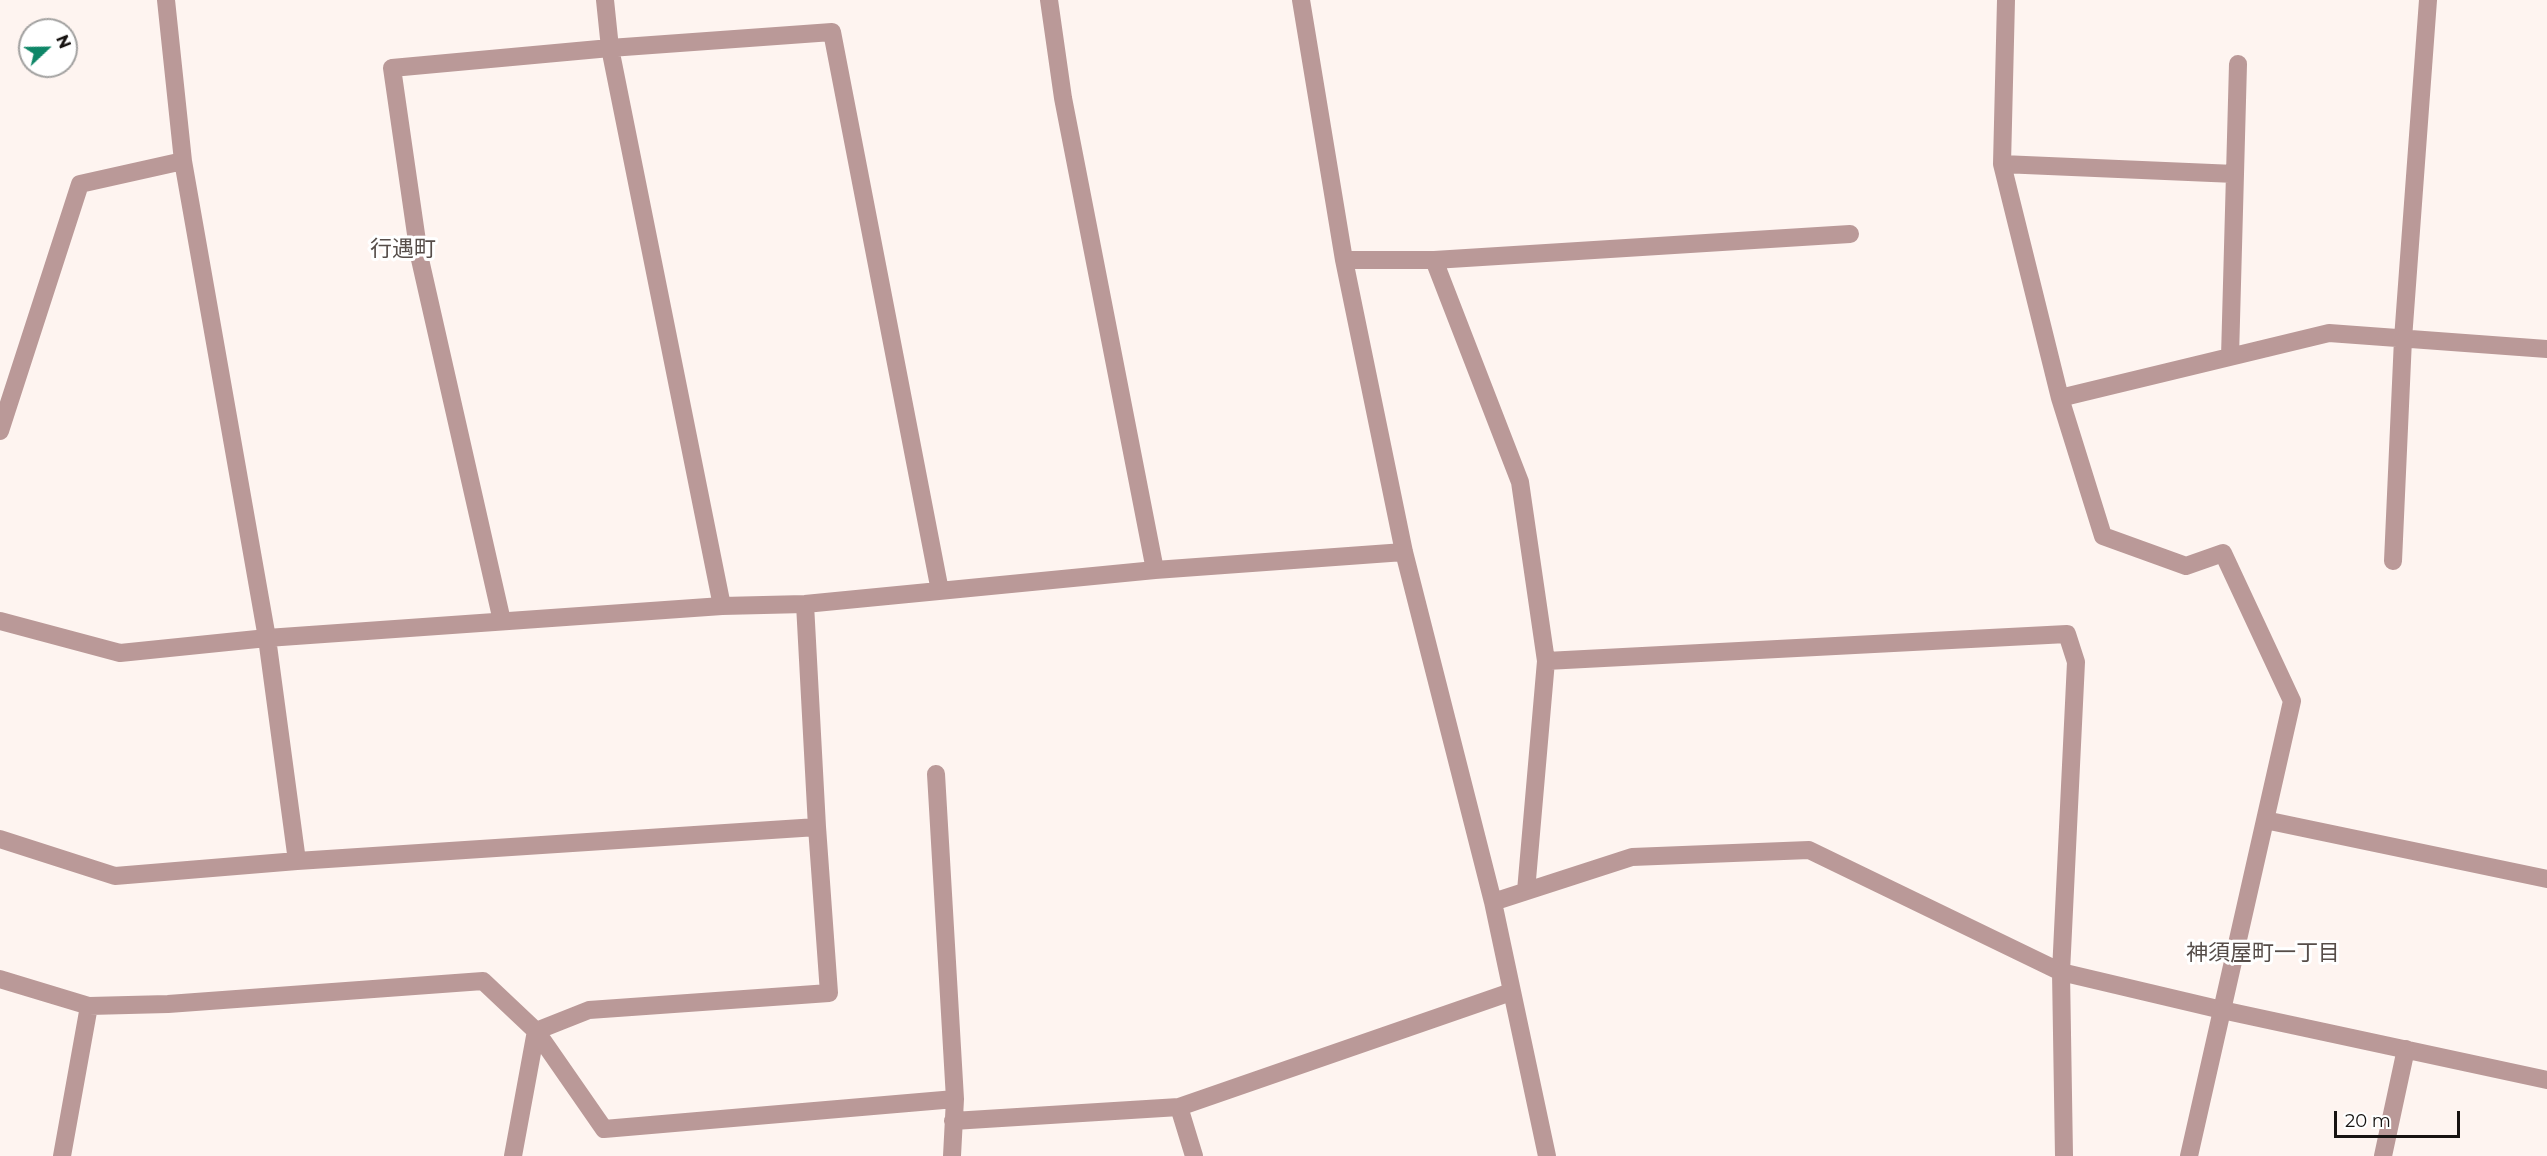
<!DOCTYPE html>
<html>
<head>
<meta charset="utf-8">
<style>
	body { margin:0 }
	#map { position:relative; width:2547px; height:1156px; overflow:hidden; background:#fef4f0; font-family:Montserrat,sans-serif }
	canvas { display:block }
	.north { position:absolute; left:18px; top:18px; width:60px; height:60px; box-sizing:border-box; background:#fff; border:2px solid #a2a1a0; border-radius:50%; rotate:68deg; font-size:16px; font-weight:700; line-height:24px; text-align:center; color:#171311 }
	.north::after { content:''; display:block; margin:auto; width:21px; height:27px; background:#0e8667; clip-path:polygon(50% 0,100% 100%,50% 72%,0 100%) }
	.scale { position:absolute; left:2334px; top:1111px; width:126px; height:27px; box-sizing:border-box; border:3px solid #171311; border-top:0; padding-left:8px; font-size:18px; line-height:21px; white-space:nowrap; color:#171311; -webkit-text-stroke:4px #fff; paint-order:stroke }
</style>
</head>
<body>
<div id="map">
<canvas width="2547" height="1156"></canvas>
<div class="north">N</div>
<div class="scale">20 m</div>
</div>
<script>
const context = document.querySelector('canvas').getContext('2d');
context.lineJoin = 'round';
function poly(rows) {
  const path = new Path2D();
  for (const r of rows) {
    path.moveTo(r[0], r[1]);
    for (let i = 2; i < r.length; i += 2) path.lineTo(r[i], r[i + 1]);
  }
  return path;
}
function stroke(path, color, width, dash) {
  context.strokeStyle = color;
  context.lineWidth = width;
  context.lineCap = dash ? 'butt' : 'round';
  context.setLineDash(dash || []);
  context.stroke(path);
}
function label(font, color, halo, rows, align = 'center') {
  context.font = font + ' Montserrat,"Noto Sans JP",sans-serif';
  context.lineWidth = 6;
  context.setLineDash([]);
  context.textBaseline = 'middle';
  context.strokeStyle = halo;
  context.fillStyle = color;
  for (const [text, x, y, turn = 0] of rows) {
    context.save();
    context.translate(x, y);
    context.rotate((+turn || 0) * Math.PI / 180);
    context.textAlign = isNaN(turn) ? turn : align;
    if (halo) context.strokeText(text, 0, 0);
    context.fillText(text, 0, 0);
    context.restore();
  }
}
const minor = poly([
	[166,0,183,161,267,638,297,861],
	[605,0,610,48,722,606],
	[1049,0,1063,98,1155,570],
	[1301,0,1344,260,1404,552,1493,902,1547,1156],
	[2006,0,2002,164,2060,398,2329,333,2547,349],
	[2002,164,2235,174],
	[1344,260,1434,260,1520,482,1546,661,1526,891],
	[1434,260,1850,234],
	[2230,357,2238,64],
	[2060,398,2103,536,2186,566,2223,553,2292,701,2189,1156],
	[0,431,80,184,183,161],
	[2393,561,2403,339,2428,0],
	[0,621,120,653,267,638,722,606,805,604,1155,570,1404,552],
	[502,621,419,255,392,68,610,48,832,32,940,591],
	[1546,661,2067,634,2076,662,2061,972,2064,1156],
	[936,774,955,1099,952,1156],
	[2265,820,2547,879],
	[0,839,115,876,297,861,817,827,805,604],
	[1493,902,1632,857,1809,850,2061,972,2222,1010,2547,1080],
	[0,979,89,1006,168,1004,483,981,536,1031,604,1129,955,1099],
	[1179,1107,1194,1156],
	[953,1121,1179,1107,1511,992],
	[62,1156,89,1006],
	[513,1156,536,1031,589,1010,829,993,817,827],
	[2383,1156,2406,1049]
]);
const neighbourhoodNames = [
	["行遇町",403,250],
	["神須屋町一丁目",2263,954]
];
stroke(minor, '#ba9998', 18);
label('22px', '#564d49', '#fff', neighbourhoodNames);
</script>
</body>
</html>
